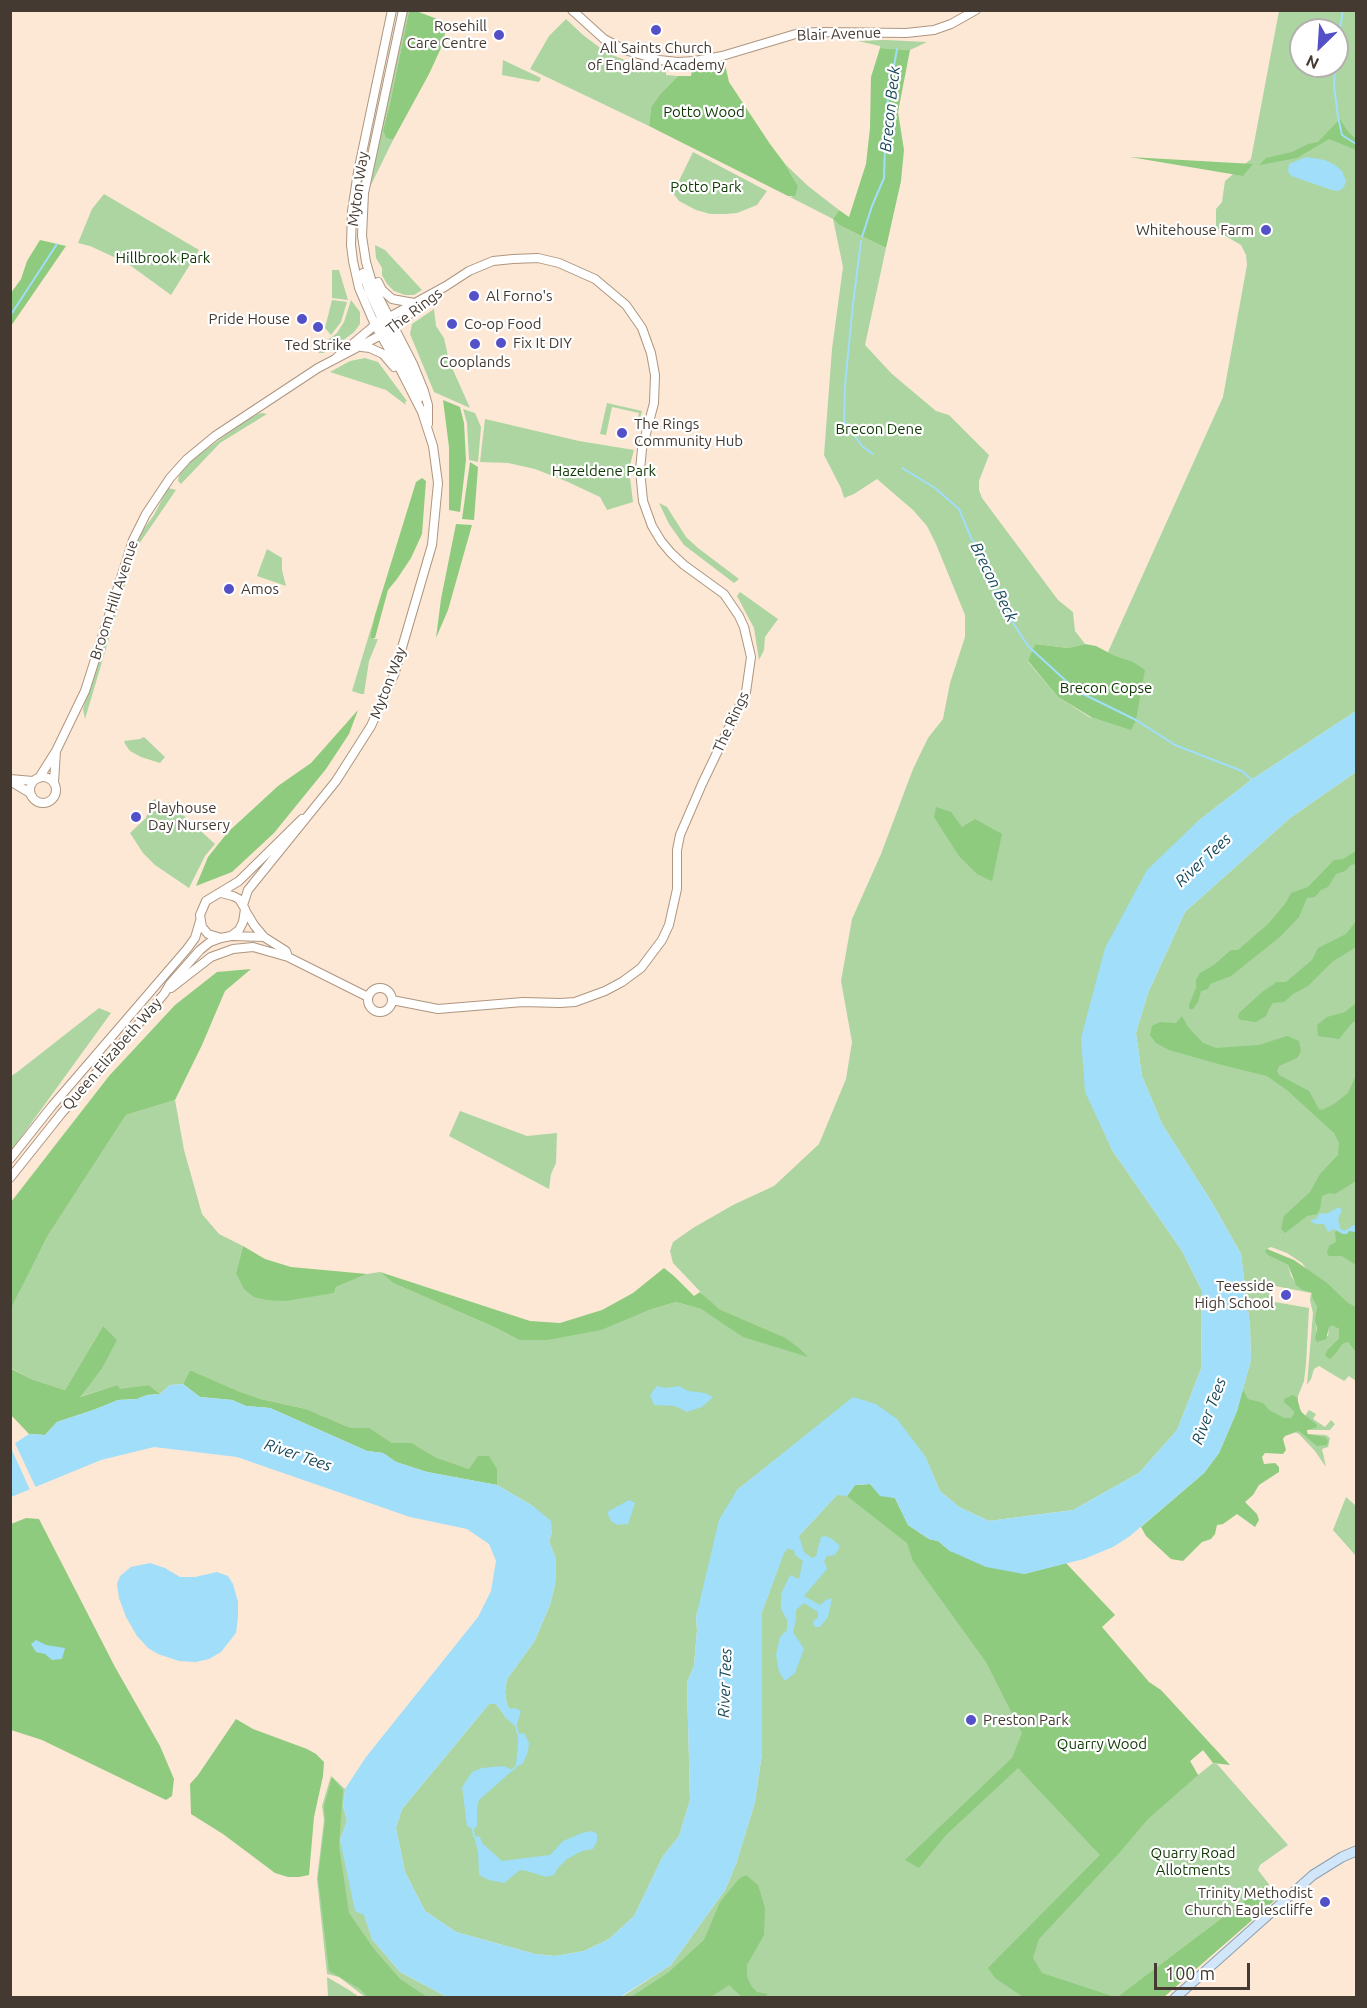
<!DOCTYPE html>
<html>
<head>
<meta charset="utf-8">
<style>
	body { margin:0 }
	#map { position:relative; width:1367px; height:2008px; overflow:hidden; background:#fce8d5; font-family:Ubuntu,sans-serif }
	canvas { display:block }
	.frame { position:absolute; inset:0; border:12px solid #443a31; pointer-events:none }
	.north { position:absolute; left:1289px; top:18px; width:60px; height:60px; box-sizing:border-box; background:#fff; border:2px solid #b4b0ad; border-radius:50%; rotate:205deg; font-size:16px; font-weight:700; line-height:24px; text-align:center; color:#443a31 }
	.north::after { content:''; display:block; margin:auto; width:21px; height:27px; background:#5450c8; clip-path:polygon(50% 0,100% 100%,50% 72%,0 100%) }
	.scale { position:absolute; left:1154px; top:1963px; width:96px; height:27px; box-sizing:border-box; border:3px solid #443a31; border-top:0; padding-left:8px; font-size:18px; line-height:21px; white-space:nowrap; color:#443a31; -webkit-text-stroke:4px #fff; paint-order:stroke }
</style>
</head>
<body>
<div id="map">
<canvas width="1367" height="2008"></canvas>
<div class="frame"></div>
<div class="north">N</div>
<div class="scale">100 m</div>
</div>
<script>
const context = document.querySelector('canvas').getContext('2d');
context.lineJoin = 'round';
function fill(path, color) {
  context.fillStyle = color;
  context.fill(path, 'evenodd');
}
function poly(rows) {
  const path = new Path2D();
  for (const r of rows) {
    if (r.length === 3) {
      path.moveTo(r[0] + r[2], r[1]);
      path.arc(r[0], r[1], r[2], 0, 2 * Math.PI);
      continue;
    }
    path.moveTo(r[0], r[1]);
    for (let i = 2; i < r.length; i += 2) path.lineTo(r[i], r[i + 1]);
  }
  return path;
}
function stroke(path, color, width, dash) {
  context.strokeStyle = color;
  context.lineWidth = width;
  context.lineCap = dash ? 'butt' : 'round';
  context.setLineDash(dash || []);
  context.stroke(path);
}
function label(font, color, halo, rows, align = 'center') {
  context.font = font + ' Ubuntu,sans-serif';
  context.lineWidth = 4.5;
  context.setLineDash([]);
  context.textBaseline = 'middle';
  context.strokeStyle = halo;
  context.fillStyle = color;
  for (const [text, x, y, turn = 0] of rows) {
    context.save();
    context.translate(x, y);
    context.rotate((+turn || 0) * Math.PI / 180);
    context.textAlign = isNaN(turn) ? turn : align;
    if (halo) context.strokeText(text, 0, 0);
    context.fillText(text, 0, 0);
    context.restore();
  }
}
const green = poly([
	[406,11,409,11,390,103,383,129,386,138,393,140,368,191],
	[1279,11,1356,11,1356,711,1251,780,1198,821,1086,1092,1112,1150,1182,1251,1202,1291,1201,1369,1177,1430,1139,1473,1073,1510,989,1521,959,1507,940,1491,925,1456,853,1398,737,1490,703,1592,696,1617,697,1630,694,1666,687,1682,690,1800,679,1836,663,1856,634,1916,609,1939,584,1951,555,1956,535,1954,456,1932,425,1911,405,1872,396,1828,402,1809,489,1704,496,1704,507,1719,510,1709,507,1705,505,1692,507,1679,534,1642,550,1605,555,1585,556,1559,549,1541,552,1532,533,1506,497,1485,497,1469,469,1469,435,1457,412,1443,392,1443,370,1428,351,1428,306,1409,261,1399,238,1391,190,1370,183,1384,170,1385,160,1394,149,1385,120,1390,117,1385,79,1397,101,1370,103,1326,65,1390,31,1379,11,1368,10,1308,47,1237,126,1115,175,1100,184,1150,202,1214,219,1234,243,1246,236,1273,322,1294,334,1293,336,1287,367,1274,380,1272,393,1283,494,1327,519,1340,649,1310,676,1302,701,1309,725,1324,784,1337,719,1309,711,1303,673,1263,670,1251,673,1242,693,1228,733,1205,774,1186,819,1144,846,1079,852,1042,841,981,852,919,881,854,913,769,928,738,943,719,950,683,965,637,965,615,936,544,927,526,913,510,877,479,854,494,844,498,841,488,824,455,832,349,843,267,833,219,788,196,792,197,798,186,785,164,808,186,839,210,833,219,839,225,886,248,865,345,892,374,936,411,949,415,989,455,979,481,979,490,982,498,1058,600,1073,612,1075,631,1085,644,1068,648,1035,644,1028,662,1058,697,1091,718,1115,657,1108,652,1223,397,1247,265,1246,255,1241,245,1222,234,1216,226,1216,209,1222,202,1225,181,1251,159],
	[1301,30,1337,30,1337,66,1301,66],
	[566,19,583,35,607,53,640,66,666,70,666,75,678,76,661,93,651,107,649,126,530,69,549,36],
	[884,40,886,40,927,42,910,50,880,48,880,46,858,41],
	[503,60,541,78,539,82,502,75],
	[693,152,767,191,757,205,737,213,725,214,710,214,696,210,679,201,673,193],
	[104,194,199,250,171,295,127,263,90,246,78,243,92,209],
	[375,245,385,250,422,290,414,295,405,295,394,291,387,284,382,275,382,268,376,258],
	[332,270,339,270,348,300,332,298],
	[332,300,347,302,341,322,331,335,325,328],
	[351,300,360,312,360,324,354,332,337,345,324,353,319,353,316,349,337,333,344,322],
	[434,309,436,326,444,338,449,361,470,408,434,392,410,334,412,324],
	[365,358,378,362,407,401,405,402,406,405,386,390,330,372,350,361],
	[607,403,642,411,640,418,638,418,639,413,612,407,606,435,600,434],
	[463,409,475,413,481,427,478,462,469,460,467,423],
	[262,413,267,414,220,443,181,484,178,481,179,475,194,458,240,425,258,414],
	[485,419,579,441,634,450,629,469,633,502,607,510,600,497,568,482,535,469,508,463,480,462],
	[168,488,176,490,139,544,132,561,85,719,83,709,138,537,154,515],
	[659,503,667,507,686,537,698,548,739,579,734,583,684,545,669,524],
	[267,549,282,558,282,570,286,586,257,576],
	[740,592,778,619,765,637,764,650,759,660,754,628,737,596],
	[375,615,370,637,372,639,378,639,369,661,364,694,361,694,352,691],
	[144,737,165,757,160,763,141,757,130,751,125,744,124,741,140,739],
	[1356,772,1356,1330,1346,1322,1302,1263,1287,1253,1271,1247,1267,1249,1278,1260,1288,1265,1291,1276,1297,1285,1302,1290,1312,1293,1312,1298,1317,1307,1316,1336,1328,1336,1329,1328,1332,1324,1339,1329,1339,1338,1328,1349,1333,1357,1343,1344,1348,1342,1356,1353,1356,1381,1349,1376,1344,1381,1319,1366,1314,1369,1311,1379,1307,1385,1313,1313,1310,1300,1311,1293,1270,1285,1269,1301,1309,1308,1306,1364,1304,1381,1298,1396,1298,1407,1305,1416,1309,1410,1316,1414,1313,1419,1325,1427,1331,1420,1335,1424,1330,1430,1307,1430,1308,1434,1326,1435,1330,1438,1328,1447,1322,1449,1326,1467,1315,1451,1299,1434,1238,1406,1251,1360,1250,1326,1241,1254,1211,1201,1162,1124,1142,1076,1136,1033,1148,993,1185,912,1290,818],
	[155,799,163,807,169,802,215,844,205,856,189,888,155,865,143,853,130,833,146,818,151,802],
	[99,1008,111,1013,11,1151,11,1076,16,1073],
	[460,1111,527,1136,557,1133,556,1163,551,1174,549,1189,449,1136],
	[837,1495,847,1495,1205,1748,1190,1761,1198,1775,1213,1763,1217,1764,1288,1845,1260,1865,1258,1870,1268,1883,1117,1997,620,1998,671,1965,725,1890,736,1864,755,1802,762,1753,762,1612,784,1552],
	[1346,1497,1356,1506,1356,1556,1333,1530],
	[331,1776,345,1789,343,1806,347,1821,340,1840,372,1939,400,1972,447,1997,365,1997,339,1977,327,1974,317,1879,324,1820,322,1806],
	[327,1977,349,1990,359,1997,328,1997]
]);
const forest = poly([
	[409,11,416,11,448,23,441,48,429,74,393,140,386,138,383,130,390,103],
	[880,48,910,50,898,112,904,150,901,181,886,248,839,225,833,219,839,210,849,217,866,164,870,128,871,77],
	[725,64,729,82,770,144,785,164,798,186,795,196,788,196,649,126,651,107,661,93,678,76,691,76,692,69],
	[1340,119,1348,132,1356,139,1356,150,1329,139,1297,158,1259,165,1266,158,1292,152,1308,144,1318,142],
	[1130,157,1253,164,1243,176],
	[40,240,66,246,11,326,11,293,21,279,27,261],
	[443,400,460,407,464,423,466,460,460,512,449,510,449,447],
	[470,462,478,467,474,520,462,519],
	[422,478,426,481,422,534,411,558,397,579,388,590,375,638,372,639,370,637,375,615,416,482],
	[456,524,472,525,448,610,436,638,441,599],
	[1035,644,1068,648,1085,644,1096,646,1115,656,1133,662,1145,670,1136,720,1131,730,1091,717,1058,697,1028,661],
	[358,710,349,734,326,769,274,833,232,872,196,886,208,857,228,832,278,786,311,763],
	[936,807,951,812,962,827,975,819,1002,834,992,881,977,874,959,856,934,817],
	[1356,851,1356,864,1351,865,1345,871,1336,874,1328,887,1321,890,1315,897,1307,898,1299,917,1281,936,1231,976,1210,984,1208,989,1201,991,1198,1002,1193,1009,1189,1009,1189,1005,1196,988,1196,980,1200,973,1214,965,1231,950,1238,950,1268,924,1285,904,1291,893,1308,887,1334,860,1343,859],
	[1356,921,1356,947,1332,962,1308,986,1293,994,1284,1002,1273,1003,1269,1009,1266,1016,1256,1022,1241,1020,1238,1018,1239,1013,1262,992,1277,982,1286,982,1312,960,1318,948,1346,934],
	[251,969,225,991,202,1045,175,1100,126,1115,47,1237,11,1308,11,1202,109,1076,175,1005,217,972],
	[1356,1003,1356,1021,1352,1023,1339,1039,1318,1036,1317,1025,1327,1017,1345,1012],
	[1182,1016,1188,1027,1203,1043,1216,1048,1259,1045,1287,1036,1299,1041,1301,1051,1297,1058,1279,1066,1277,1071,1279,1075,1309,1091,1319,1109,1322,1110,1334,1104,1348,1093,1356,1075,1356,1181,1335,1194,1329,1193,1322,1196,1320,1209,1317,1214,1307,1216,1285,1233,1281,1229,1284,1216,1310,1192,1320,1174,1338,1155,1339,1143,1334,1133,1288,1091,1267,1076,1222,1065,1169,1050,1156,1043,1150,1035,1152,1026,1160,1022,1176,1023],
	[1348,1229,1356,1229,1356,1265,1342,1256,1329,1256,1327,1253,1329,1246,1336,1242,1335,1232,1337,1231,1343,1234],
	[243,1246,265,1259,291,1267,367,1274,336,1287,334,1293,285,1301,267,1300,254,1297,244,1289,236,1273],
	[1267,1249,1294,1260,1327,1283,1348,1303,1356,1307,1356,1353,1348,1342,1343,1344,1333,1357,1329,1359,1325,1355,1328,1349,1339,1338,1339,1329,1332,1325,1329,1328,1326,1339,1317,1342,1315,1339,1317,1328,1315,1320,1317,1307,1312,1298,1312,1293,1302,1290,1296,1285,1288,1265,1268,1255,1265,1251],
	[664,1268,674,1276,694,1296,700,1292,719,1309,784,1337,799,1348,808,1357,743,1337,701,1309,676,1302,649,1310,601,1330,547,1340,519,1340,494,1327,393,1283,380,1272,530,1321,560,1323,602,1310,633,1293],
	[103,1326,117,1340,101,1370,80,1397,117,1385,120,1389,149,1385,160,1394,147,1395,137,1399,118,1400,96,1409,57,1422,45,1435,29,1434,11,1415,10,1368,31,1379,65,1390],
	[190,1370,238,1391,261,1399,306,1409,351,1428,370,1428,392,1443,412,1443,435,1457,469,1469,478,1456,489,1456,497,1469,497,1485,427,1472,396,1462,383,1453,367,1451,270,1408,246,1406,232,1400,200,1397,183,1384],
	[1243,1390,1248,1399,1263,1403,1269,1410,1284,1418,1291,1418,1294,1414,1294,1411,1284,1402,1284,1399,1293,1395,1297,1398,1301,1412,1317,1425,1317,1427,1307,1430,1307,1434,1325,1437,1328,1441,1327,1445,1317,1446,1299,1431,1285,1436,1283,1439,1286,1450,1283,1454,1265,1453,1262,1457,1264,1464,1275,1463,1279,1467,1279,1472,1259,1485,1253,1495,1245,1502,1257,1514,1259,1520,1255,1527,1237,1514,1223,1524,1217,1525,1215,1534,1211,1539,1202,1542,1183,1561,1171,1559,1146,1536,1141,1527,1204,1473,1219,1453,1237,1411],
	[870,1484,880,1495,895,1498,908,1525,929,1539,938,1541,950,1551,1024,1574,1066,1563,1115,1615,1102,1627,1149,1682,1161,1690,1230,1765,1213,1763,1203,1750,1190,1761,1198,1775,1148,1819,1120,1852,1039,1939,1033,1958,1042,1973,1115,1997,1023,1997,995,1978,988,1968,1100,1855,1018,1768,946,1835,919,1868,905,1860,1012,1758,1022,1733,986,1662,913,1561,907,1543,847,1496,855,1485],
	[26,1518,39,1519,115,1667,160,1746,174,1779,172,1796,166,1800,42,1740,11,1730,11,1524],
	[236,1719,253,1729,307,1749,316,1754,324,1762,323,1776,314,1817,309,1875,299,1877,288,1877,275,1873,223,1834,191,1814,190,1784,198,1775],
	[332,1777,343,1790,339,1846,349,1913,374,1949,400,1979,427,1997,368,1997,360,1989,329,1971,318,1878,325,1821,324,1806],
	[746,1875,758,1885,765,1908,764,1935,747,1965,747,1977,752,1987,757,1992,768,1994,765,1997,742,1997,729,1985,711,1997,631,1997,669,1972,704,1940,720,1902,739,1879],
	[1268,1883,1274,1901,1164,1997,1117,1997]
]);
const water = poly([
	[1306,157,1325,160,1335,165,1342,171,1346,181,1344,187,1339,191,1332,190,1291,176,1288,171,1289,164],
	[1356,711,1356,772,1290,818,1185,912,1148,993,1136,1033,1142,1076,1162,1124,1211,1201,1241,1254,1250,1326,1251,1360,1237,1411,1219,1453,1204,1473,1130,1536,1113,1547,1084,1559,1024,1574,986,1567,950,1551,938,1541,929,1539,908,1525,895,1498,880,1496,870,1484,855,1485,847,1496,837,1495,799,1536,804,1552,812,1558,816,1556,821,1537,825,1536,832,1539,840,1546,835,1555,827,1556,824,1561,827,1569,804,1596,820,1605,826,1600,832,1598,828,1617,820,1627,815,1627,813,1623,814,1620,818,1618,818,1612,804,1603,796,1610,796,1619,793,1632,804,1649,795,1673,785,1681,779,1672,776,1655,780,1637,787,1630,787,1620,781,1609,781,1594,790,1575,799,1579,803,1561,795,1555,794,1550,791,1550,788,1548,784,1553,762,1612,762,1753,755,1802,736,1864,725,1890,671,1965,620,1997,447,1997,400,1972,372,1939,364,1915,355,1911,340,1840,347,1821,343,1806,345,1789,366,1757,478,1617,491,1591,496,1561,489,1544,467,1529,410,1517,237,1457,154,1447,101,1460,11,1497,11,1446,29,1434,45,1435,57,1422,96,1409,118,1400,137,1399,147,1395,160,1394,170,1385,183,1384,200,1397,232,1400,246,1406,270,1408,367,1451,383,1453,396,1462,427,1472,497,1485,533,1506,551,1521,552,1532,549,1541,556,1559,555,1585,550,1605,534,1642,507,1679,505,1692,507,1705,510,1709,515,1708,521,1711,516,1727,507,1719,496,1704,489,1704,402,1809,396,1828,405,1872,425,1911,456,1932,535,1954,555,1956,584,1951,609,1939,634,1916,663,1856,679,1836,690,1800,687,1682,694,1666,697,1630,696,1617,719,1520,737,1490,853,1397,876,1404,897,1419,925,1456,940,1491,959,1507,989,1521,1073,1510,1139,1473,1177,1430,1201,1369,1202,1291,1182,1251,1112,1150,1085,1092,1081,1038,1105,948,1147,870,1198,821,1251,780],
	[1339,1207,1342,1210,1338,1219,1340,1228,1344,1231,1356,1224,1356,1232,1349,1231,1347,1234,1343,1234,1334,1229,1328,1232,1324,1224,1316,1224,1311,1222,1311,1220,1316,1219,1320,1213,1326,1214],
	[657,1386,665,1388,679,1386,688,1391,705,1393,713,1397,702,1407,687,1412,675,1406,654,1405,650,1395],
	[629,1500,635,1503,628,1524,617,1525,611,1521,607,1512],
	[150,1563,165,1568,180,1577,195,1577,217,1572,228,1576,233,1584,238,1602,238,1617,236,1633,221,1652,209,1659,196,1662,179,1661,158,1654,148,1648,137,1636,126,1617,119,1598,117,1584,120,1576,131,1567],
	[36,1640,46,1645,65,1648,62,1659,52,1660,45,1654,36,1652,31,1644],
	[524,1733,529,1743,528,1752,523,1763,518,1766,516,1764,518,1744,518,1734],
	[503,1766,513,1770,479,1800,477,1807,477,1826,473,1830,467,1826,462,1787,472,1772,482,1768],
	[592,1831,597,1834,597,1841,593,1849,582,1851,567,1859,558,1868,554,1875,546,1877,527,1871,520,1870,504,1883,489,1880,479,1875,478,1852,474,1836,480,1837,482,1843,502,1861,550,1855,563,1841,582,1833]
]);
const pier = poly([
	[14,1441,37,1490,31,1492,11,1448,10,1443]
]);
const stream = poly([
	[1337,47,1343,10],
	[1335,66,1334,86,1338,117,1342,135,1356,144],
	[862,237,872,206,884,178,886,110,897,49],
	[861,241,853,304,845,385,844,421,862,446,873,454],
	[10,316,57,244],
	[902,468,935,488,959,509,971,538,979,548,1002,606,1028,646,1077,691,1136,720,1175,745,1242,771,1253,781],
	[516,1727,518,1734],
	[513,1770,517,1765],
	[473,1830,474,1836]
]);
const secondary = poly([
	[403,10,364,193,362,236,366,262,373,286,413,364,424,391,428,405,428,424],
	[572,10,604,39,625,50,659,60,678,62,695,61,722,56,799,33,821,32,906,33,934,30,951,24,976,10],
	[363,273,369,291,380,315,382,326],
	[378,282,382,290,392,299,414,303],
	[388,325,388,331,418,391,419,398],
	[361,347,370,348,383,354,394,367],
	[337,357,375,325,446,286,469,271,493,261,513,259,538,258,559,263,595,279,626,305,642,328,651,353,655,375,654,403,642,449,640,470,643,501,652,526,661,541,671,553,684,565,724,594,739,616,744,627,751,657,746,692,702,784,680,835,677,850,677,889,669,925,662,940,641,968,622,982,605,991,575,1002,560,1003,523,1002,438,1009,392,1000],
	[43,790,13],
	[39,778,56,751,85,691,133,540,146,514,170,478,187,459,215,436,318,368,381,335,434,296],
	[10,779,33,781],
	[10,781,30,793],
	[54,782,56,751],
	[221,893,233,896,239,899,245,909,243,922,239,930,231,936,221,938,208,934,202,927,200,915,206,901,239,881,302,819],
	[243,905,248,890,336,781,371,726,394,675,432,545,438,483,433,446,422,412,398,365,375,325,359,288,353,261,351,245,352,211,358,172,392,10],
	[245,910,254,925,264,937,286,951,288,957,368,997],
	[232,936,264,937],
	[171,988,211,957,233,949,253,947,288,957],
	[380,1000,12],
	[10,1159,52,1106,187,949,195,938,200,921],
	[10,1178,61,1114,164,994,170,984,200,950,210,942,221,938]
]);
const primary = poly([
	[1175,1998,1313,1875,1342,1857,1356,1851]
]);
const markers = [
	[656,30,6,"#5450c8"],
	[499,35,6,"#5450c8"],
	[1266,230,6,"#5450c8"],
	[474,296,6,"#5450c8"],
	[302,319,6,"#5450c8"],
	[452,324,6,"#5450c8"],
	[318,327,6,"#5450c8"],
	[501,343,6,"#5450c8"],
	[475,344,6,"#5450c8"],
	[622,433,6,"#5450c8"],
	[229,589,6,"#5450c8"],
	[136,817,6,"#5450c8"],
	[1286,1295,6,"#5450c8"],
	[971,1720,6,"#5450c8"],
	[1325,1902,6,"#5450c8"]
];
const poiNames = [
	["Rosehill",487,26,"right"],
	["Care Centre",487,43,"right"],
	["All Saints Church",656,48,"center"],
	["of England Academy",656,65,"center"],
	["Whitehouse Farm",1254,230,"right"],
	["Al Forno's",486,296],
	["Pride House",290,319,"right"],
	["Co-op Food",464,324],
	["Fix It DIY",513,343],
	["Ted Strike",318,345,"center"],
	["Cooplands",475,362,"center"],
	["The Rings",634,424],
	["Community Hub",634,441],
	["Amos",241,589],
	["Playhouse",148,808],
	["Day Nursery",148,825],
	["Teesside",1274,1286,"right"],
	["High School",1274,1303,"right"],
	["Preston Park",983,1720],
	["Trinity Methodist",1313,1893,"right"],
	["Church Eaglescliffe",1313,1910,"right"]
];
const streetNames = [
	["Blair Avenue",839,34,-2],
	["Myton Way",358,189,-82],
	["The Rings",414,311,-37],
	["Broom Hill Avenue",114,600,-72],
	["Myton Way",388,683,-69],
	["The Rings",731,722,-65],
	["Queen Elizabeth Way",112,1054,-49]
];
const parkNames = [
	["Potto Wood",704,112],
	["Potto Park",706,187],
	["Hillbrook Park",163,258],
	["Brecon Dene",879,429],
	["Hazeldene Park",604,471],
	["Brecon Copse",1106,688],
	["Quarry Wood",1102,1744],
	["Quarry Road",1193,1853],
	["Allotments",1193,1870]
];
const waterNames = [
	["Brecon Beck",890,109,-84],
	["Brecon Beck",994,582,64],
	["River Tees",1203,860,-43],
	["River Tees",1209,1411,-69],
	["River Tees",298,1455,19],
	["River Tees",725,1683,-88]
];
fill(green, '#acd5a2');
fill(forest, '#8ecb7e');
fill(water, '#a0defa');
fill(pier, '#fce8d5');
stroke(stream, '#a0defa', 2);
stroke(secondary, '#ae9680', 10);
stroke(primary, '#8c9fb0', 11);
stroke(secondary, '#fff', 8);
stroke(primary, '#d1e6f8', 9);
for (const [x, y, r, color] of markers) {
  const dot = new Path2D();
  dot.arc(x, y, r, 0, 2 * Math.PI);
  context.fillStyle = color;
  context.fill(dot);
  stroke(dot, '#fff', 2);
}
label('15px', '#443a31', '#fff', poiNames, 'left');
label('15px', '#443a31', '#fff', streetNames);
label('15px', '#0f3803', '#fff', parkNames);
label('italic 16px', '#18495c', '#fff', waterNames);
</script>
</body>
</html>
